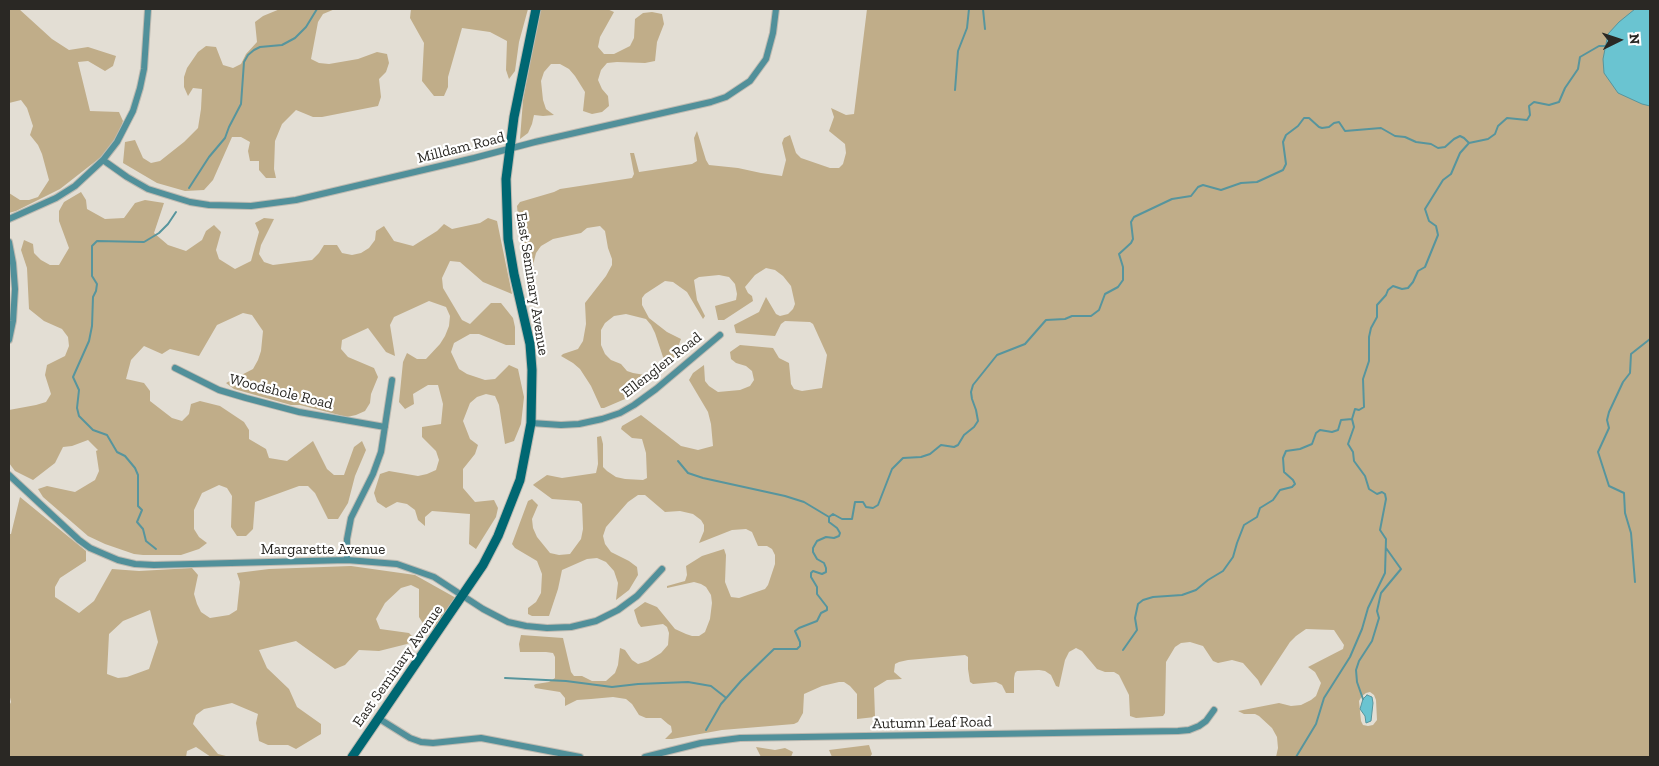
<!DOCTYPE html>
<html>
<head>
<meta charset="utf-8">
<style>
	body { margin:0 }
	#map { position:relative; width:1659px; height:766px; overflow:hidden; background:#e3ded4; font-family:"Zilla Slab",serif }
	canvas { display:block }
	.frame { position:absolute; inset:0; border:10px solid #2a2824; pointer-events:none }
	.north { position:absolute; left:1594px; top:15px; width:50px; height:50px; -webkit-text-stroke:4px #fff; paint-order:stroke; rotate:86deg; font-size:14px; font-weight:700; line-height:20px; text-align:center; color:#2a2824 }
	.north::after { content:''; display:block; margin:auto; width:18px; height:22px; background:#2a2824; clip-path:polygon(50% 0,100% 100%,50% 72%,0 100%) }
</style>
</head>
<body>
<div id="map">
<canvas width="1659" height="766"></canvas>
<div class="frame"></div>
<div class="north">N</div>
</div>
<script>
const context = document.querySelector('canvas').getContext('2d');
context.lineJoin = 'round';
function fill(path, color) {
  context.fillStyle = color;
  context.fill(path, 'evenodd');
}
function poly(rows) {
  const path = new Path2D();
  for (const r of rows) {
    path.moveTo(r[0], r[1]);
    for (let i = 2; i < r.length; i += 2) path.lineTo(r[i], r[i + 1]);
  }
  return path;
}
function stroke(path, color, width, dash) {
  context.strokeStyle = color;
  context.lineWidth = width;
  context.lineCap = dash ? 'butt' : 'round';
  context.setLineDash(dash || []);
  context.stroke(path);
}
function label(font, color, halo, rows, align = 'center') {
  context.font = font + ' "Zilla Slab",serif';
  context.lineWidth = 4.5;
  context.setLineDash([]);
  context.textBaseline = 'middle';
  context.strokeStyle = halo;
  context.fillStyle = color;
  for (const [text, x, y, turn = 0] of rows) {
    context.save();
    context.translate(x, y);
    context.rotate((+turn || 0) * Math.PI / 180);
    context.textAlign = isNaN(turn) ? turn : align;
    if (halo) context.strokeText(text, 0, 0);
    context.fillText(text, 0, 0);
    context.restore();
  }
}
const green = poly([
	[9,9,19,9,52,39,69,50,88,47,116,56,113,66,105,71,88,61,78,62,90,111,119,112,123,121,117,139,101,157,60,189,16,211,9,213,9,193,20,200,29,200,38,197,49,180,42,154,38,145,30,135,33,126,27,108,21,100,9,103],
	[280,9,335,9,323,14,318,22,311,59,319,63,329,64,358,59,377,52,387,54,389,63,386,72,379,79,381,97,378,106,322,117,313,117,296,110,282,124,275,141,274,169,276,178,266,178,259,170,259,161,250,161,248,151,250,142,241,137,232,137,213,180,204,190,185,191,157,183,123,163,125,142,135,140,143,158,151,163,160,161,184,142,198,128,201,109,202,89,193,88,188,96,184,87,184,77,187,68,198,52,206,46,216,47,223,65,233,68,241,64,246,54,257,42,255,22,263,16],
	[411,9,528,9,519,42,515,71,509,79,506,70,507,41,490,32,462,28,448,77,448,87,444,96,434,96,422,81,424,43,410,18],
	[540,9,607,9,614,12,600,37,598,47,604,54,614,54,630,46,634,38,635,19,643,13,652,12,662,14,664,24,657,42,655,61,645,63,617,62,607,63,601,70,598,80,602,89,608,96,609,106,602,112,592,114,583,111,585,92,575,76,569,69,560,64,551,64,544,72,541,81,543,100,546,109,554,115,543,116,534,115,532,124,528,133,520,139,523,100],
	[867,9,1650,9,1650,757,1276,757,1278,748,1277,737,1272,728,1259,716,1255,714,1244,714,1238,711,1279,703,1291,706,1301,705,1311,700,1316,696,1321,683,1315,672,1308,667,1343,649,1344,645,1334,630,1306,629,1296,636,1290,642,1261,686,1258,680,1243,663,1232,660,1218,663,1213,661,1203,646,1190,642,1181,643,1175,647,1166,662,1165,713,1163,716,1136,718,1130,716,1129,695,1119,675,1114,672,1105,672,1097,669,1082,651,1076,648,1069,652,1065,660,1059,687,1056,686,1051,675,1045,671,1039,670,1017,671,1015,673,1014,678,1014,693,1006,693,1002,685,996,682,973,684,970,682,968,669,968,657,965,655,908,660,899,662,895,664,894,672,902,679,887,680,874,688,875,717,857,719,857,694,850,686,844,682,839,682,822,686,804,694,803,713,798,722,794,724,722,730,672,739,665,739,672,732,671,726,668,724,661,718,646,718,639,715,632,704,626,699,613,697,591,699,577,700,565,706,565,698,560,692,535,688,534,685,536,684,549,682,555,678,555,657,553,653,546,652,520,652,519,644,521,635,563,638,571,672,574,676,582,676,592,681,606,681,615,673,618,665,620,648,625,650,632,660,638,664,648,661,661,653,668,645,669,633,667,627,663,624,641,627,638,623,634,610,645,602,657,607,675,629,686,634,692,636,699,636,705,632,710,619,712,603,711,595,706,587,701,584,694,582,667,588,667,586,685,581,687,575,686,566,702,556,724,549,726,555,725,582,731,597,739,598,765,589,768,585,775,564,775,555,772,549,767,546,758,546,752,532,746,529,732,530,699,543,704,531,704,525,701,520,693,514,680,511,665,512,645,495,638,495,628,502,606,527,603,536,605,544,611,552,629,561,637,567,638,575,629,590,616,600,618,583,614,571,606,562,597,558,587,559,562,570,558,589,549,616,532,616,528,614,528,608,536,602,541,593,542,574,537,561,515,548,512,544,528,501,532,499,538,505,532,519,533,528,537,537,550,553,559,555,570,554,581,539,583,529,582,504,579,501,552,499,533,485,534,484,547,475,562,478,596,473,598,464,597,437,601,436,603,444,603,467,607,471,616,477,625,479,643,480,647,478,646,453,642,439,632,438,621,429,622,426,641,415,681,446,698,450,713,446,711,424,708,412,689,380,693,373,704,365,705,381,709,386,718,392,740,390,750,386,754,380,752,371,746,366,736,363,731,359,730,352,740,345,773,348,779,358,789,363,791,384,794,389,802,391,822,388,827,355,813,324,810,322,785,321,781,324,775,336,736,333,734,325,759,312,766,297,776,314,780,316,788,314,793,309,795,304,791,286,783,276,775,270,766,268,755,275,745,287,748,293,752,296,753,301,724,320,718,320,715,306,736,300,737,294,735,284,729,277,719,275,699,277,694,280,697,300,705,316,703,319,687,292,673,282,665,281,645,294,642,298,642,305,649,318,667,332,681,339,673,360,670,364,667,365,665,363,655,333,651,325,646,319,626,314,614,316,605,323,601,330,601,345,605,354,611,360,621,364,627,371,633,373,645,375,654,374,625,399,604,408,601,408,591,386,580,369,573,363,561,356,563,354,578,349,583,341,586,324,585,303,606,276,612,265,612,259,608,248,605,231,600,226,587,228,581,233,553,239,541,246,536,253,534,261,530,294,520,238,517,206,520,202,554,192,560,189,632,178,634,174,630,153,634,153,639,172,692,164,697,161,694,138,697,131,706,160,709,165,738,168,761,173,782,176,786,160,782,143,784,138,790,135,796,153,801,158,830,168,839,168,843,164,846,153,845,144,829,131,834,117,831,108,846,115,854,114],
	[1370,692,1374,695,1376,700,1377,720,1373,725,1368,726,1363,725,1361,721,1359,701,1362,696,1366,693],
	[81,192,86,200,87,209,105,219,124,218,135,203,145,200,164,203,154,233,168,245,186,251,202,240,206,231,214,225,221,232,216,250,219,259,235,269,251,261,259,232,255,223,264,218,274,219,261,245,259,254,264,262,273,265,312,260,319,253,324,245,337,245,342,253,352,255,361,253,369,248,375,240,376,231,384,226,394,241,413,246,437,231,444,224,452,229,480,223,488,218,497,221,512,294,483,282,460,262,450,261,442,278,443,288,462,320,470,324,491,303,501,303,513,318,515,327,515,345,506,345,479,334,470,334,454,343,451,352,459,369,467,374,485,380,495,379,509,365,518,369,524,397,521,424,514,441,505,444,499,405,495,396,486,394,477,397,470,403,463,421,470,439,478,445,475,454,463,469,463,488,475,502,494,500,498,508,496,517,476,549,469,544,470,514,432,511,425,517,425,526,418,520,415,510,407,504,397,502,386,508,377,502,374,493,380,474,389,471,418,476,427,474,436,470,439,460,436,451,422,437,422,427,441,424,443,404,438,385,428,385,413,394,414,404,405,409,399,402,403,362,407,353,417,359,426,359,440,344,445,336,449,326,450,316,446,307,429,301,394,317,390,325,395,356,386,352,368,328,342,340,341,349,348,357,374,368,378,377,371,394,370,403,365,411,356,415,347,417,300,405,291,405,234,389,226,383,253,369,258,360,261,351,263,331,252,315,243,313,217,325,199,356,170,349,162,354,144,346,131,360,126,379,144,383,150,391,150,401,172,418,182,421,189,414,191,404,200,401,220,406,244,422,249,430,249,439,266,449,269,458,287,461,313,441,327,469,334,475,344,475,354,447,362,441,366,450,355,476,348,503,338,519,328,519,315,493,308,486,299,486,255,502,253,529,246,536,237,536,231,527,232,496,227,488,219,485,202,493,194,510,194,529,199,537,207,543,199,549,181,555,143,555,134,554,105,544,88,536,43,497,38,489,47,486,75,492,95,480,99,471,96,451,98,450,88,440,72,446,63,447,55,463,33,480,15,471,9,463,9,410,36,405,46,402,51,394,45,375,47,365,65,356,69,346,68,337,62,329,44,321,29,309,27,268,21,250,24,240,33,244,34,253,41,260,50,265,59,265,69,248,59,221,59,211,64,202],
	[20,497,86,551,86,561,60,578,55,587,55,597,79,613,94,601,112,569,139,571,192,568,198,575,194,594,197,604,201,612,210,618,229,615,237,610,240,582,237,573,269,569,351,566,415,575,456,598,443,626,434,628,424,625,419,617,419,589,411,585,401,588,385,603,376,619,380,629,409,633,416,640,407,644,379,651,359,650,345,665,335,669,296,641,259,650,267,668,289,689,297,707,321,724,321,734,296,749,288,745,268,745,259,741,256,723,258,714,232,703,204,709,196,715,193,724,218,754,230,757,211,757,196,747,187,751,186,757,9,757,9,706,11,702,9,693,9,534,11,534],
	[150,610,158,642,149,669,127,677,118,678,107,674,109,634,123,621],
	[869,745,872,754,870,757,832,757,829,750],
	[756,747,775,750,785,748,793,752,791,757,761,757]
]);
const water = poly([
	[1635,9,1650,9,1650,106,1642,104,1618,93,1604,73,1603,59,1608,34,1619,22,1635,9],
	[1367,695,1372,697,1373,703,1371,721,1366,723,1365,716,1360,709,1363,699,1367,695]
]);
const stream = poly([
	[983,9,985,29],
	[955,90,958,51,967,28,969,9],
	[189,188,209,157,225,138,229,127,241,104,244,62,248,55,254,50,260,47,282,45,295,38,306,27,317,9],
	[678,461,688,473,703,478,785,496,804,502,829,517],
	[156,549,146,541,143,529,137,522,142,510,138,506,138,475,135,468,125,456,117,452,107,435,93,430,79,416,77,408,79,390,73,377,89,341,92,326,93,297,96,291,97,284,92,276,92,246,97,241,144,242,159,233,168,224,176,212],
	[1635,582,1631,533,1625,513,1624,493,1609,486,1598,452,1609,428,1607,420,1609,412,1623,382,1630,373,1631,354,1650,339],
	[1123,650,1137,630,1135,618,1138,604,1143,600,1153,597,1182,595,1196,590,1208,580,1223,571,1233,557,1237,543,1244,525,1257,517,1260,508,1273,500,1280,490,1292,487,1295,484,1293,480,1284,472,1283,458,1286,451,1300,449,1312,444,1316,433,1320,430,1332,432,1338,430,1341,420,1352,419,1355,409,1359,410,1364,407,1363,379,1369,361,1369,337,1371,328,1377,317,1377,305,1386,295,1388,290,1393,286,1402,289,1408,288,1413,282,1418,271,1425,267,1438,235,1436,226,1429,221,1425,209,1443,180,1451,174,1460,153,1469,143,1488,139,1495,134,1498,126,1507,118,1527,120,1530,115,1529,106,1534,102,1549,105,1559,102,1565,88,1578,69,1580,57,1599,46,1608,46],
	[505,678,566,681,612,687,638,684,688,682,711,686,725,697],
	[1363,699,1357,682,1356,670,1359,661,1372,641,1379,618,1377,611,1381,593,1401,569,1386,548],
	[706,730,721,704,741,681,774,649,797,649,800,646,800,642,795,631,799,628,817,621,821,613,827,610,827,607,817,594,817,587,811,577,811,573,813,571,822,574,826,572,826,568,824,563,817,559,813,552,813,548,817,541,826,537,834,538,839,536,840,533,837,528,829,522,829,517,833,514,842,519,852,519,855,502,863,502,866,507,873,508,878,505,892,469,903,458,921,457,930,454,941,445,954,447,958,445,964,435,974,427,978,421,976,410,972,399,971,392,973,385,997,355,1025,344,1046,320,1065,319,1072,316,1091,316,1099,310,1105,294,1118,287,1123,280,1123,267,1119,254,1131,243,1133,239,1131,222,1134,217,1172,199,1191,196,1198,187,1203,185,1221,190,1241,183,1257,182,1283,170,1286,164,1283,142,1286,135,1298,126,1304,118,1309,118,1319,127,1322,128,1329,127,1334,123,1339,122,1345,131,1381,128,1395,136,1405,137,1416,142,1431,144,1438,148,1445,147,1454,139,1460,136,1464,138,1469,143],
	[1296,757,1316,724,1324,698,1350,657,1362,629,1368,608,1385,573,1386,539,1380,530,1386,499,1385,494,1382,492,1377,494,1369,489,1365,476,1354,461,1353,452,1348,444,1354,427,1352,419]
]);
const street = poly([
	[103,160,127,177,148,189,190,202,209,205,251,206,296,200,474,158,535,142,711,102,726,97,750,81,766,59,773,33,776,9],
	[9,219,56,198,75,186,103,160,117,142,133,111,140,88,144,69,148,9],
	[9,242,13,263,15,289,13,321,9,340],
	[175,368,219,390,246,398,299,412,385,427],
	[531,423,561,425,579,424,602,419,620,413,634,405,656,389,720,335],
	[9,475,79,540,90,548,118,560,135,564,154,565,347,560,397,564,434,577,483,609,508,622,526,626,547,628,571,627,596,621,618,610,637,596,662,569],
	[347,560,347,539,351,518,373,474,381,452,392,380],
	[378,718,410,738,421,742,433,743,481,738,580,757],
	[645,757,701,743,740,738,1178,731,1189,730,1199,726,1206,721,1214,710]
]);
const secondary = poly([
	[352,757,483,565,498,536,520,480,531,423,532,370,530,344,514,274,508,239,506,179,514,117,536,9]
]);
const streetNames = [
	["Milldam Road",461,148,-14],
	["East Seminary Avenue",532,284,81],
	["Ellenglen Road",662,365,-38],
	["Woodshole Road",281,392,14],
	["Margarette Avenue",323,550],
	["East Seminary Avenue",398,666,-55],
	["Autumn Leaf Road",932,723,-1]
];
fill(green, '#c0ad89');
fill(water, '#6ac4d1');
stroke(water, '#57959d', 1);
stroke(stream, '#57959d', 2);
stroke(street, '#bebab1', 8);
stroke(secondary, '#bebab1', 11);
stroke(street, '#51909a', 6);
stroke(secondary, '#006772', 9);
label('15px', '#2a2824', '#fff', streetNames);
</script>
</body>
</html>
